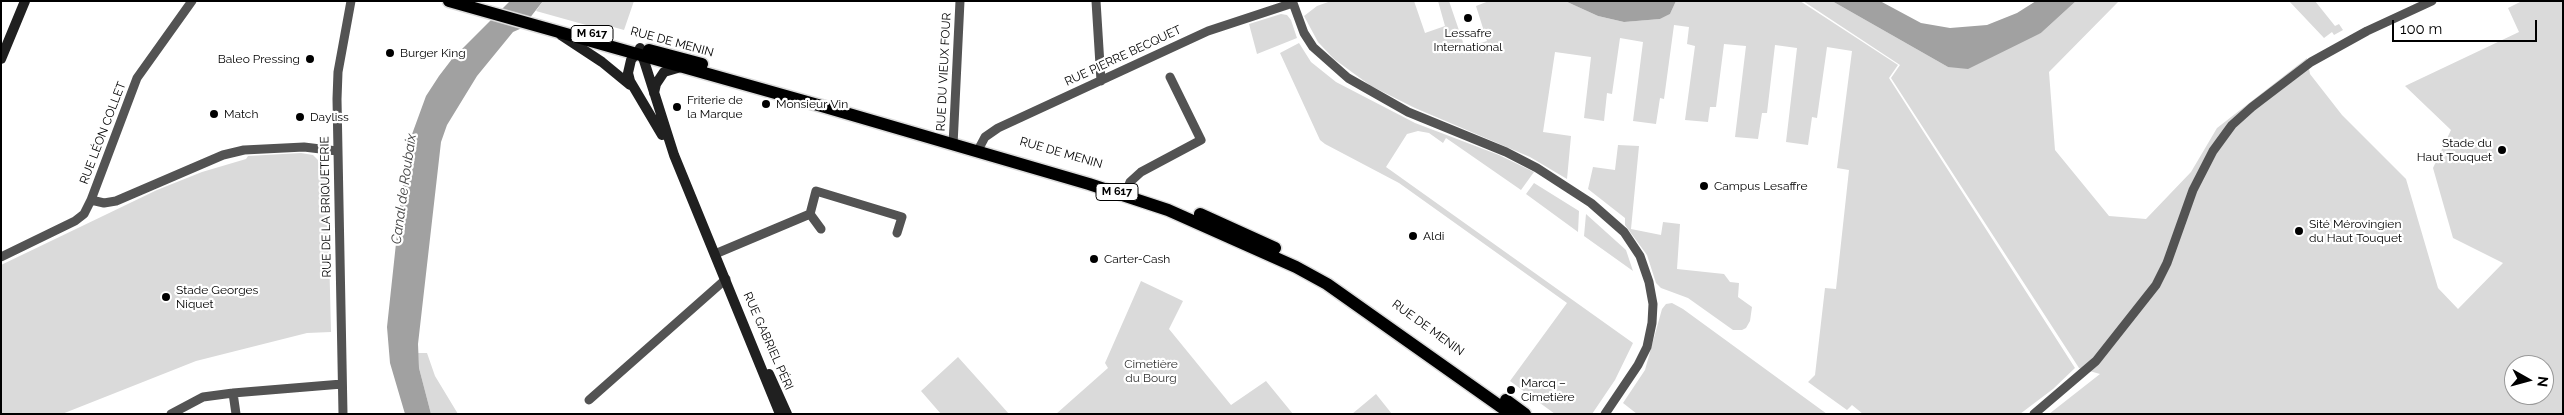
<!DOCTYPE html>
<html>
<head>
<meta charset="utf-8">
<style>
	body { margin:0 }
	#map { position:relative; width:2564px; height:415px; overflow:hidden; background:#fff; font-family:Raleway,sans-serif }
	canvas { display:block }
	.frame { position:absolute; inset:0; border:2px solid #000; pointer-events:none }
	.north { position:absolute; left:2504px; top:355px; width:50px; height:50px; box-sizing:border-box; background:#fff; border:1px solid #999; border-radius:50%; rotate:97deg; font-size:14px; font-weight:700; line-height:20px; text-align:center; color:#000 }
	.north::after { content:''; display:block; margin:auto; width:18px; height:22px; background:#000; clip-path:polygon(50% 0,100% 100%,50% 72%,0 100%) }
	.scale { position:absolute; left:2392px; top:20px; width:145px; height:22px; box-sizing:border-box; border:2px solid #000; border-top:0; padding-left:6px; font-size:15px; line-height:18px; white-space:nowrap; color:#000; -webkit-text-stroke:4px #fff; paint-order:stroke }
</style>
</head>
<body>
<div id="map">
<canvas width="2564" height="415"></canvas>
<div class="frame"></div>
<div class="north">N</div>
<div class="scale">100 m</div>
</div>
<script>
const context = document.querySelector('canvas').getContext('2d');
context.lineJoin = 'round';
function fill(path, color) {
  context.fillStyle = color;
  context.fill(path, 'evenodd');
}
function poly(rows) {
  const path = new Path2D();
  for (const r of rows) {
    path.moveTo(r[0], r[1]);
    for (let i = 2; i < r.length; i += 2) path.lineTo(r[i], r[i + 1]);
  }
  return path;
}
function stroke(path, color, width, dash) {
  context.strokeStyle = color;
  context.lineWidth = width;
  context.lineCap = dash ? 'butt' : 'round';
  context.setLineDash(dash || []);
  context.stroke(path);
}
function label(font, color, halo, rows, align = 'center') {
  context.font = font + ' Raleway,sans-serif';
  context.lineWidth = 4.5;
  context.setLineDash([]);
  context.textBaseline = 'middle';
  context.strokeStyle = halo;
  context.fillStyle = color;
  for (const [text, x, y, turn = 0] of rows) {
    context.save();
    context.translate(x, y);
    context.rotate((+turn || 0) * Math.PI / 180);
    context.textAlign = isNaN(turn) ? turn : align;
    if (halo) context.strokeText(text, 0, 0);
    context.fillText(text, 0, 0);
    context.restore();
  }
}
const green = poly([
	[543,1,634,1,624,30,606,25,604,30,536,11],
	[1331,1,1414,1,1425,33,1445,26,1438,1,1449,1,1465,48,1487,41,1476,6,1489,1,1565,1,1598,16,1624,22,1660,19,1670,14,1676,1,1800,1,1898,65,1889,78,2075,368,2053,389,2020,414,1863,414,1852,405,1847,410,1808,382,1815,375,1825,288,1836,289,1849,170,1837,168,1852,51,1827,47,1817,118,1812,117,1808,145,1786,142,1797,48,1775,45,1767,113,1762,113,1758,139,1735,137,1746,46,1724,44,1716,107,1710,107,1708,122,1685,120,1695,46,1687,44,1689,27,1674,25,1664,99,1660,98,1656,124,1633,121,1643,42,1620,38,1612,94,1607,93,1604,121,1584,118,1591,57,1555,52,1543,132,1571,136,1567,179,1530,157,1415,108,1371,86,1334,59,1318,42,1304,16,1317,6],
	[1803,1,1832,1,1948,67,2041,33,2076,1,2119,1,2049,72,2055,150,2109,216,2146,219,2191,172,2217,128,2307,58,2310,74,2342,115,2406,179,2438,288,2458,309,2503,263,2453,238,2433,168,2451,130,2405,86,2519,32,2508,8,2522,1,2563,1,2563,414,2049,414,2100,374,2079,368,1891,78,1900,65],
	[2514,365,2544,365,2544,395,2514,395],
	[2289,1,2315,1,2335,26,2339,24,2343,30,2334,35,2332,32,2324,38],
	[1281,14,1287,15,1291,20,1297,38,1257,54,1249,24],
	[1299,43,1311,62,1336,82,1415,123,1499,155,1534,172,1521,190,1446,138,1443,143,1429,133,1418,131,1407,134,1386,167,1633,343,1615,380,1592,414,1555,414,1510,381,1567,303,1399,183,1325,144,1320,140,1280,53],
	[1618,145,1639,146,1631,229,1661,235,1663,222,1680,224,1677,269,1724,274,1730,282,1739,283,1738,297,1752,307,1750,321,1746,328,1742,330,1733,330,1688,298,1661,288,1656,283,1647,255,1625,225,1625,218,1588,189,1593,167,1615,170],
	[301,153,313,155,327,169,331,332,307,333,196,361,62,414,1,414,1,265,157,190,202,172,246,159,248,156],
	[1534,183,1579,211,1578,232,1526,194],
	[1586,214,1626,250,1633,271,1584,236],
	[1141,281,1183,301,1169,329,1231,405,1266,381,1293,414,1056,414,1108,368,1105,363],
	[1672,303,1683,309,1827,414,1637,414,1623,403,1645,370,1662,309,1666,304],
	[418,353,427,353,435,376,458,414,431,414,419,368],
	[958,357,993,396,1009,414,941,414,921,391],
	[1376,394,1392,414,1352,414]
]);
const water = poly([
	[510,1,543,1,522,28,513,32,477,76,447,125,441,142,418,344,419,368,431,414,405,414,390,363,387,327,401,197,411,137,426,96,439,76,452,59],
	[1565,1,1676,1,1670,14,1660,19,1624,22,1598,16],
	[1832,1,1880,1,1921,23,1950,28,1987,25,2017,13,2036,1,2076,1,2041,33,1968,69,1948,67]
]);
const street = poly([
	[1096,1,1101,81],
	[953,145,960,1],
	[977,152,985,137,998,128,1208,31,1293,3,1304,33,1313,47,1348,78,1408,112,1506,152,1537,168,1591,203,1624,232,1640,256,1649,282,1653,304,1652,323,1647,347,1638,365,1605,414],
	[1125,195,1130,182,1141,172,1201,140,1170,77],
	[91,200,137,78,192,1],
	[810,214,816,191,902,217,897,233],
	[715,254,810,214,821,229],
	[1,257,75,221,84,214,91,200,104,203,116,201,223,155,244,150,304,147,337,151],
	[589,400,726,279],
	[171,414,203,397,233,393],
	[236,414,233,393,342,384],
	[343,414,337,99,338,72,351,1],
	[2034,414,2096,361,2156,285,2167,263,2193,190,2213,151,2232,125,2252,107,2311,62,2367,31,2432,1]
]);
const secondary = poly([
	[561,35,602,62,630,85],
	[640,48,674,155,780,414],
	[639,50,631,60,628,73,630,81,662,135],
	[1,59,25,1],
	[654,93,656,84,664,72,681,67],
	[769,374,787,414]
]);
const primary = poly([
	[449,1,825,107,1089,184,1168,210,1296,267,1327,284,1511,414],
	[649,50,702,64],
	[1200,214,1275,248],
	[1506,400,1525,414]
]);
const markers = [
	[1468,18,5,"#000"],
	[390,53,5,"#000"],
	[310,59,5,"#000"],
	[766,104,5,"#000"],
	[677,107,5,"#000"],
	[214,114,5,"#000"],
	[300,117,5,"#000"],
	[2502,150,5,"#000"],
	[1704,186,5,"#000"],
	[2299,231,5,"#000"],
	[1413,236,5,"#000"],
	[1094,259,5,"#000"],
	[166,297,5,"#000"],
	[1511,390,5,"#000"]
];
const shields = [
	[592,34,42],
	[1117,192,42]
];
const shieldNames = [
	["M 617",592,34],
	["M 617",1117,192]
];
const poiNames = [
	["Lessafre",1468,33,"center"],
	["International",1468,47,"center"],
	["Burger King",400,53],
	["Baleo Pressing",300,59,"right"],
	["Friterie de",687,100],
	["la Marque",687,114],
	["Monsieur Vin",776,104],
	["Match",224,114],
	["Dayliss",310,117],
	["Stade du",2492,143,"right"],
	["Haut Touquet",2492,157,"right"],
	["Campus Lesaffre",1714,186],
	["Sité Mérovingien",2309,224],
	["du Haut Touquet",2309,238],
	["Aldi",1423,236],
	["Carter-Cash",1104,259],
	["Stade Georges",176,290],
	["Niquet",176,304],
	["Marcq –",1521,383],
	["Cimetière",1521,397]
];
const streetNames = [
	["RUE DE MENIN",672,42,15],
	["RUE PIERRE BECQUET",1123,56,-25],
	["RUE DU VIEUX FOUR",944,72,-87],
	["RUE LÉON COLLET",103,133,-69],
	["RUE DE MENIN",1061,153,16],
	["RUE DE LA BRIQUETERIE",326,207,-91],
	["RUE DE MENIN",1428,328,36],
	["RUE GABRIEL PÉRI",768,341,66]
];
const parkNames = [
	["Cimetière",1151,364],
	["du Bourg",1151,378]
];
const waterNames = [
	["Canal de Roubaix",404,189,-82]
];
fill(green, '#dadada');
fill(water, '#a1a1a1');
stroke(primary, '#dbdbdb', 15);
stroke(street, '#535353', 9);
stroke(secondary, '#202020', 10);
stroke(primary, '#000', 12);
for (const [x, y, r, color] of markers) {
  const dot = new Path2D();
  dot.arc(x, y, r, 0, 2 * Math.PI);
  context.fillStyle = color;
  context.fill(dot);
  stroke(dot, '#fff', 2);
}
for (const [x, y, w] of shields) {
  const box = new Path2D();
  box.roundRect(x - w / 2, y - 8.5, w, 17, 4);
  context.fillStyle = '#fff';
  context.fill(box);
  stroke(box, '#000', 1);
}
label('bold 11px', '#000', null, shieldNames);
label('12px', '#000', '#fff', poiNames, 'left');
label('12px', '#000', '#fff', streetNames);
label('12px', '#313131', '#fff', parkNames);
label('italic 14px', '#424242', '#fff', waterNames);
</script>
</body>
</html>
